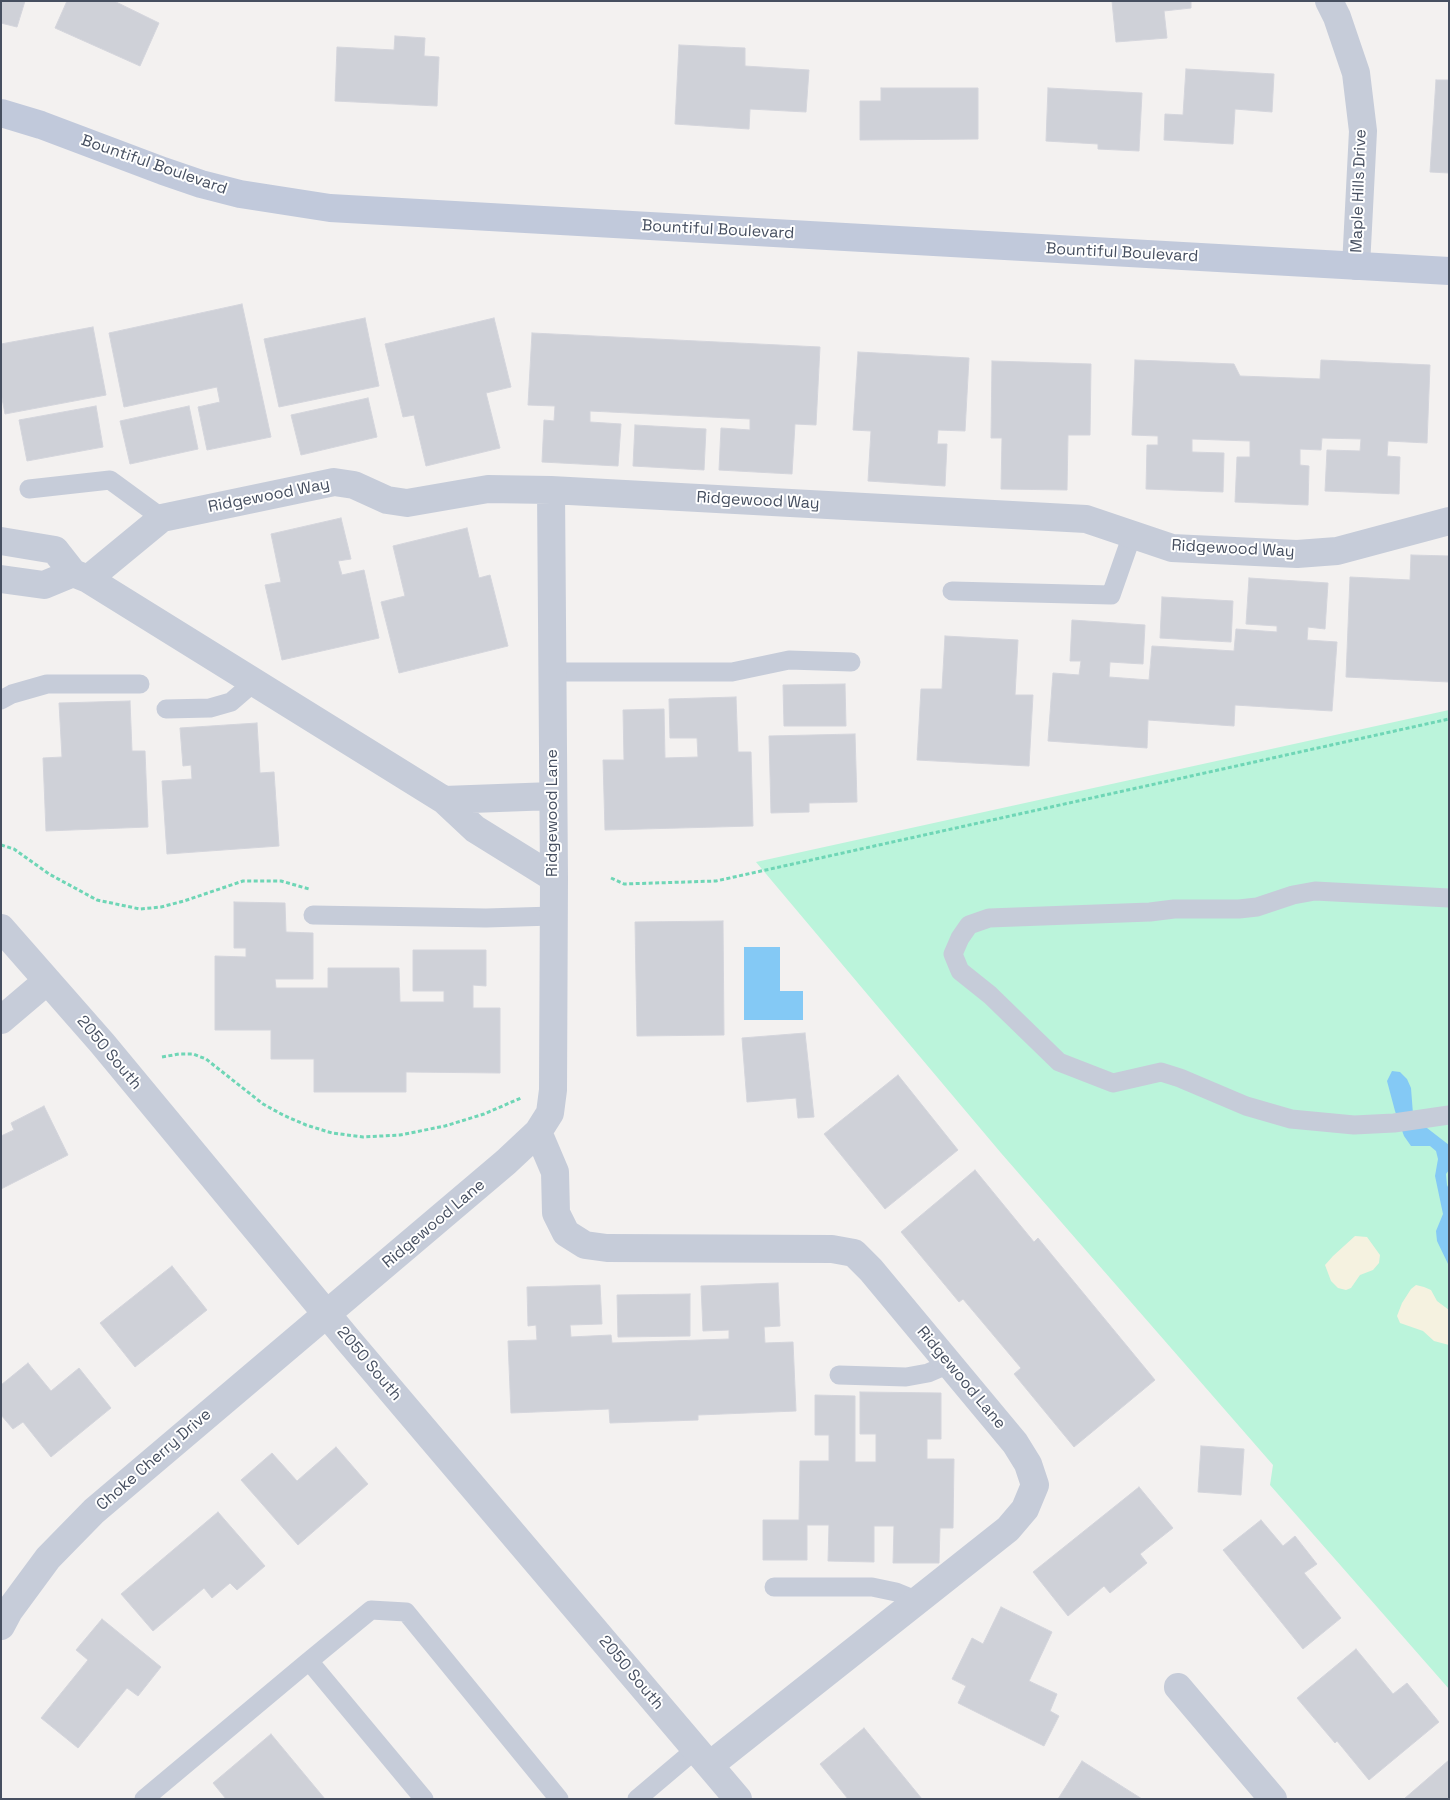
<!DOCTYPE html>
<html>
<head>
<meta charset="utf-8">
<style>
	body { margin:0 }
	#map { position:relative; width:1450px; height:1800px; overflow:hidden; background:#f3f1f0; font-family:"Space Grotesk",sans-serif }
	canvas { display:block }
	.frame { position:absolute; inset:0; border:2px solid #464f60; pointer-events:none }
</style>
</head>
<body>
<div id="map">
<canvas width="1450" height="1800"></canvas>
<div class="frame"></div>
</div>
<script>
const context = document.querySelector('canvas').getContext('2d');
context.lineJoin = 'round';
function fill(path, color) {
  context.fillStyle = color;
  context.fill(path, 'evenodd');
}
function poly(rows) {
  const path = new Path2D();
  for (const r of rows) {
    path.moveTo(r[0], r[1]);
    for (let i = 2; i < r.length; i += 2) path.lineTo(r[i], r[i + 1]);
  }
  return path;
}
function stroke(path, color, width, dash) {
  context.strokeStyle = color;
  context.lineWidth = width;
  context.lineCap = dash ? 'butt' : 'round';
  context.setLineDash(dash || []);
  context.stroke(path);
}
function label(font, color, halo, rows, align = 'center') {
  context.font = font + ' "Space Grotesk",sans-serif';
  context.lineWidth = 4;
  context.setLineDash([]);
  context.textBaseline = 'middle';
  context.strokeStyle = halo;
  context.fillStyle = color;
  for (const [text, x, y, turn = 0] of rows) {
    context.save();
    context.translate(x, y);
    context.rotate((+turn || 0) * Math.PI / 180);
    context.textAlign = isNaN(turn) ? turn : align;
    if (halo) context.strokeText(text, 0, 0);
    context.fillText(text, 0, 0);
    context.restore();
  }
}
const green = poly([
	[1449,710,1449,1689,1270,1485,1273,1465,1001,1153,756,862]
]);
const sand = poly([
	[1355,1236,1367,1237,1380,1255,1379,1263,1373,1270,1360,1275,1351,1288,1346,1290,1338,1288,1331,1281,1325,1265,1333,1256],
	[1416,1285,1424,1287,1431,1290,1437,1301,1449,1310,1449,1345,1434,1341,1423,1331,1400,1323,1397,1316,1402,1303,1411,1289]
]);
const water = poly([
	[744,947,780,947,780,991,803,991,803,1020,744,1020],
	[1392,1071,1400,1072,1407,1079,1411,1088,1413,1114,1419,1126,1427,1128,1449,1145,1449,1170,1446,1174,1447,1185,1449,1189,1449,1266,1437,1241,1436,1231,1443,1214,1435,1176,1438,1159,1436,1151,1430,1146,1411,1146,1404,1136,1395,1111,1387,1081]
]);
const building = poly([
	[1,1,25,1,17,27,1,23,1,1],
	[67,1,114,1,159,23,140,66,55,28,67,1],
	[1112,1,1191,1,1191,8,1164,11,1167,38,1116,42,1112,1],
	[395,36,425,38,424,56,439,57,437,106,335,101,337,47,394,50,395,36],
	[679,45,745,48,745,66,809,70,806,112,750,109,749,129,675,124,679,45],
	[1186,69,1274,74,1272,112,1235,109,1233,144,1164,140,1165,114,1183,115,1186,69],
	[1436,80,1449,80,1449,173,1430,172,1436,80],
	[881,88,978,88,978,139,860,140,860,101,881,101,881,88],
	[1048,88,1142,93,1139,151,1098,149,1098,144,1046,141,1048,88],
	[242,304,271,437,207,450,198,407,220,402,217,387,124,407,109,333,242,304],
	[365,318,379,386,279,407,264,339,365,318],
	[494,318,511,387,486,393,500,448,426,466,414,415,403,417,385,344,494,318],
	[93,327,106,395,5,414,1,393,1,344,93,327],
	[532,333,820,347,816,425,795,424,792,474,719,470,721,428,750,430,750,419,590,411,590,422,621,424,618,466,542,462,544,420,554,421,555,406,528,405,532,333],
	[858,352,969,358,965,431,938,430,937,444,947,444,945,486,868,481,871,431,853,430,858,352],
	[1135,360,1234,364,1240,376,1320,379,1321,360,1430,365,1427,443,1388,441,1387,456,1400,457,1399,494,1325,491,1327,450,1360,451,1361,439,1322,438,1321,450,1300,449,1300,465,1309,466,1308,505,1235,502,1237,457,1250,457,1250,441,1192,439,1192,452,1224,453,1223,492,1146,489,1147,445,1158,445,1158,436,1132,435,1135,360],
	[992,361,1091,364,1090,435,1068,435,1067,490,1001,489,1002,438,991,438,992,361],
	[368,398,377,437,301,455,291,415,368,398],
	[96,406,103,447,27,461,19,420,96,406],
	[189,406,198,449,130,464,120,421,189,406],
	[635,425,706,429,704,470,633,466,635,425],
	[341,518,351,559,338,561,342,575,364,570,379,638,282,660,265,585,281,582,271,534,341,518],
	[467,528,479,578,490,575,508,646,399,673,381,602,405,596,393,546,467,528],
	[1411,555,1449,556,1449,682,1346,677,1350,577,1410,580,1411,555],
	[1249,578,1328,583,1325,629,1308,627,1307,640,1337,642,1332,711,1235,705,1234,726,1148,720,1147,748,1048,741,1053,673,1079,675,1081,661,1070,661,1072,620,1145,625,1143,664,1110,662,1109,677,1149,680,1152,646,1234,651,1236,629,1277,632,1277,626,1246,624,1249,578],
	[1162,597,1233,601,1231,642,1160,638,1162,597],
	[945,636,1018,640,1015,695,1033,695,1029,766,917,760,921,689,942,689,945,636],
	[845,684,846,726,784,726,783,685,845,684],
	[736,697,738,752,751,752,753,826,605,830,603,760,624,760,623,710,664,709,665,758,698,757,697,738,670,738,669,699,736,697],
	[130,701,132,751,145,751,148,827,46,831,43,758,62,757,59,703,130,701],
	[257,723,260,773,274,772,279,846,167,854,162,781,192,779,191,765,183,766,180,728,257,723],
	[855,734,857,802,809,803,809,812,771,813,769,736,855,734],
	[234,902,285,903,286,932,313,933,313,979,275,979,276,988,328,988,328,968,399,968,400,1002,444,1002,444,991,413,991,413,950,486,950,486,986,473,985,473,1008,500,1008,500,1073,406,1072,406,1092,314,1092,314,1059,271,1059,271,1030,215,1030,215,956,246,957,246,948,234,948,234,902],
	[723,921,724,1035,637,1036,635,922,723,921],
	[805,1033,814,1117,798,1118,796,1098,747,1102,742,1038,805,1033],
	[898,1075,958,1150,885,1209,824,1134,898,1075],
	[44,1106,68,1155,1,1189,1,1136,14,1130,11,1123,44,1106],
	[975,1170,1034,1242,1038,1238,1155,1380,1074,1447,1014,1374,1021,1368,963,1299,959,1302,901,1232,975,1170],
	[172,1266,207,1310,135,1367,100,1323,172,1266],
	[778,1283,780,1326,764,1327,765,1343,793,1342,796,1411,698,1415,698,1420,610,1423,609,1409,511,1413,508,1341,537,1340,536,1325,528,1326,527,1287,600,1285,602,1324,570,1325,571,1337,611,1335,612,1343,729,1339,729,1330,703,1331,701,1286,778,1283],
	[690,1294,690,1336,618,1337,617,1295,690,1294],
	[28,1363,51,1391,79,1368,111,1408,51,1457,23,1422,13,1429,1,1415,1,1385,28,1363],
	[860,1392,941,1393,941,1439,927,1439,927,1459,954,1459,953,1528,940,1528,939,1563,893,1563,894,1526,874,1526,874,1562,828,1561,829,1525,807,1525,807,1560,763,1560,763,1520,799,1520,800,1461,829,1461,829,1435,815,1435,815,1395,855,1396,855,1462,876,1462,876,1434,860,1434,860,1392],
	[1201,1446,1244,1449,1241,1495,1198,1492,1201,1446],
	[336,1447,368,1484,298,1545,241,1480,272,1453,297,1481,336,1447],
	[1139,1487,1173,1528,1140,1554,1147,1563,1110,1593,1104,1586,1068,1616,1033,1572,1139,1487],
	[218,1512,265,1566,237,1590,230,1583,212,1598,204,1588,153,1631,121,1594,218,1512],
	[1261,1520,1283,1546,1295,1536,1317,1564,1304,1573,1341,1618,1303,1649,1223,1550,1261,1520],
	[1001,1607,1052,1632,1029,1681,1057,1694,1050,1711,1059,1716,1044,1746,958,1703,966,1686,952,1679,972,1638,983,1644,1001,1607],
	[102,1619,161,1667,138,1696,127,1688,78,1748,41,1718,88,1660,76,1650,102,1619],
	[1356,1649,1393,1694,1407,1683,1439,1722,1369,1780,1337,1741,1335,1743,1297,1698,1356,1649],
	[864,1728,922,1799,848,1799,820,1764,864,1728],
	[271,1734,325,1799,226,1799,213,1783,271,1734],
	[1449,1760,1449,1799,1404,1799,1449,1760],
	[1082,1761,1142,1799,1058,1799,1082,1761]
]);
const path = poly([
	[1,845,14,849,49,874,97,900,140,909,161,907,184,901,243,881,281,881,309,889],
	[611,878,624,884,716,881,1449,719],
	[162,1057,179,1054,193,1054,206,1059,263,1104,283,1115,306,1125,332,1133,363,1137,400,1135,445,1126,484,1114,521,1098]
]);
const service = poly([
	[29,489,110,480,162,518],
	[952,591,1111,595,1132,535],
	[552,672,732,672,789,660,851,662],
	[1,700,12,694,47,684,140,684],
	[166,709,210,708,231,702,253,683],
	[1449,898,1315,891,1293,895,1257,907,1239,909,1174,909,1150,912,989,918,969,925,960,938,953,954,960,971,990,995,1059,1062,1113,1083,1161,1072,1180,1078,1246,1106,1291,1119,1354,1125,1394,1123,1449,1115],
	[313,915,486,918,553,916],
	[839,1375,906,1377,928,1373,949,1364],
	[774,1587,872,1587,896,1592,918,1601],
	[309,1661,371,1610,406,1612,559,1799],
	[144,1799,309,1661,424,1799],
	[637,1799,696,1749]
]);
const minor = poly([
	[1329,1,1337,17,1356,73,1363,131,1356,266],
	[551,490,554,878,553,1090,550,1113,538,1132,555,1172,556,1213,566,1233,585,1245,607,1248,832,1249,854,1253,871,1270,1015,1443,1028,1464,1035,1485,1025,1509,1008,1529,710,1765],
	[1,541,55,550,73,573,88,579,162,518,334,482,354,485,387,500,407,503,488,489,551,490,1086,519,1172,548,1297,554,1337,551,1449,521],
	[1,579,44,585,73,573],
	[88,579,444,800,475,829,554,878],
	[444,800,553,796],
	[1,928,102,1043,349,1341,738,1799],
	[1,1020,47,981],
	[1,1626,9,1611,48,1558,94,1511,506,1162,538,1132],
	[1178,1687,1273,1799]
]);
const secondary = poly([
	[1,113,41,125,163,171,201,184,240,194,330,208,1449,271]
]);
const streetNames = [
	["Bountiful Boulevard",154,165,19],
	["Maple Hills Drive",1359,191,-88],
	["Bountiful Boulevard",718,230,3],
	["Bountiful Boulevard",1122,253,3],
	["Ridgewood Way",269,496,-11],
	["Ridgewood Way",758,501,3],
	["Ridgewood Way",1233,549,3],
	["Ridgewood Lane",553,813,-90],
	["2050 South",109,1053,50],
	["Ridgewood Lane",434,1224,-40],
	["2050 South",369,1364,50],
	["Ridgewood Lane",961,1378,50],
	["Choke Cherry Drive",154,1460,-41],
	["2050 South",631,1673,50]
];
fill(green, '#bbf4db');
fill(sand, '#f5f2e0');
fill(water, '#84c9f5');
fill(building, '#cfd1d8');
stroke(building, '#d4d5dc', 1);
stroke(path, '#6fd6b6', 3, [4, 2.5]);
stroke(service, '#c6ccd9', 19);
stroke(minor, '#c6ccd9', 28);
stroke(secondary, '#c1c9db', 28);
label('16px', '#464f60', '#fff', streetNames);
</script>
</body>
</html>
